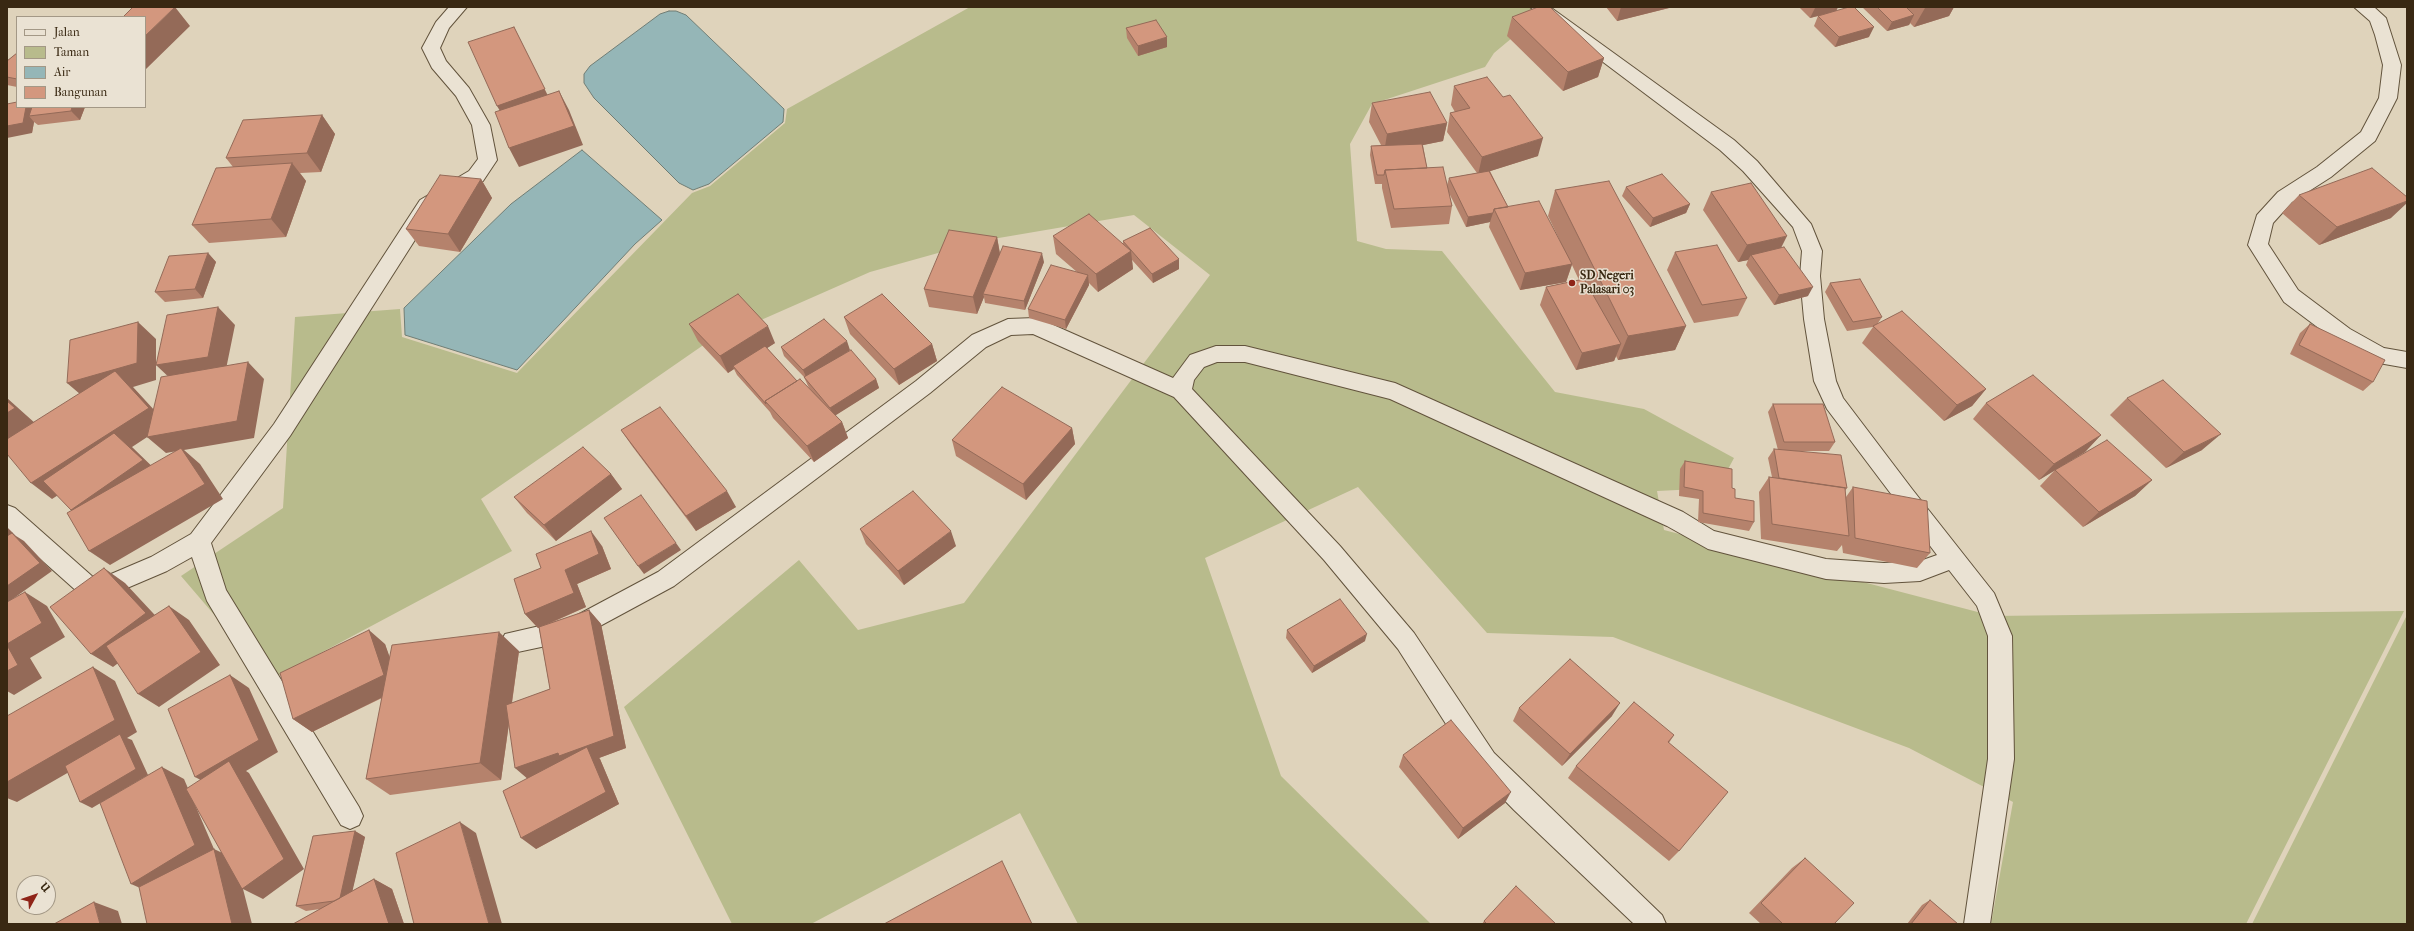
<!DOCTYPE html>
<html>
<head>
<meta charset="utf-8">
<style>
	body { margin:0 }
	#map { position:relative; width:2414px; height:931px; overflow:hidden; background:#dfd3bb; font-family:"IM FELL French Canon",serif }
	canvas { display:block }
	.frame { position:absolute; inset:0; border:8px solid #392812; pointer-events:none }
	.legend { position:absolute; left:16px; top:16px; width:130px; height:92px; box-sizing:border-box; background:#eae2d3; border:1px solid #a39886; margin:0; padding:5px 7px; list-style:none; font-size:12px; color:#392812 }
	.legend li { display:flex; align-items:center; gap:8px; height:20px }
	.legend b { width:20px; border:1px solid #a39886 }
	.north { position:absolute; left:16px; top:875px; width:40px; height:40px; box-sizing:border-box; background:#eae2d3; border:1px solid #a39886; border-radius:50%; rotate:50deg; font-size:11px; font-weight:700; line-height:16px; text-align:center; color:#392812 }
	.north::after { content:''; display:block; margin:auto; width:14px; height:18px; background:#8f2418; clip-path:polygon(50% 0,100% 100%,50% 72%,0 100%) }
</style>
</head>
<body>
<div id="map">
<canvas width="2414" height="931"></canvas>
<div class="frame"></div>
<ul class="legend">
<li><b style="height:5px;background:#eae2d3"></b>Jalan</li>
<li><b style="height:11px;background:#b8bb8c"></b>Taman</li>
<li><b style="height:11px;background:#95b6b7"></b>Air</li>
<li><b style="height:11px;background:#d3977e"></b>Bangunan</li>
</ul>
<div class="north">U</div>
</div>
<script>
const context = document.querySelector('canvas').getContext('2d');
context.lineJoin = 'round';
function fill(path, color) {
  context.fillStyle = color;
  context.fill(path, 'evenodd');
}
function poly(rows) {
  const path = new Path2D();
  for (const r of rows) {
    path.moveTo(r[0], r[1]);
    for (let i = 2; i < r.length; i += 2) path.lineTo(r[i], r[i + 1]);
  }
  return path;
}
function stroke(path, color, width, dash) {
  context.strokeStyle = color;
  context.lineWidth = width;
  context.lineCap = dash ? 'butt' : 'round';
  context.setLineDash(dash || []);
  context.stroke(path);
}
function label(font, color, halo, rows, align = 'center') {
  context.font = font + ' "IM FELL French Canon",serif';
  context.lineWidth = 3;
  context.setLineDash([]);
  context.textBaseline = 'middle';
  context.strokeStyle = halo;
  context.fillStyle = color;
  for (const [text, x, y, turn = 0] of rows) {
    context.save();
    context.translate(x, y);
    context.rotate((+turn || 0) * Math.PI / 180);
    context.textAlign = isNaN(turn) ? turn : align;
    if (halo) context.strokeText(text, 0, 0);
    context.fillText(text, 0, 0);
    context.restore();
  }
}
const green = poly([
	[970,7,1549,7,1494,53,1485,67,1372,104,1350,144,1357,241,1386,249,1442,251,1555,392,1644,409,1734,458,1718,488,1657,491,1664,530,1993,616,2404,611,2246,924,1991,924,2013,802,1909,748,1613,637,1487,633,1358,487,1205,558,1281,776,1431,924,1078,924,1020,813,811,924,732,924,624,707,799,560,858,630,964,603,1210,275,1134,215,981,241,870,272,702,346,481,499,512,551,270,680,181,576,283,508,295,317,400,309,402,337,517,373,692,193,710,186,785,123,787,109],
	[2407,615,2407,924,2252,924]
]);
const water = poly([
	[669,11,676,11,686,15,784,109,783,122,709,184,693,190,679,183,594,98,584,83,584,74,590,66,660,14,669,11],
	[582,150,662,220,635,244,517,370,405,335,404,308,511,204,582,150]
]);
const minor = poly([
	[449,7,467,7,449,28,440,48,446,61,469,88,490,125,497,160,483,181,434,210,290,436,211,543,226,590,359,807,363,816,359,825,350,829,341,825,207,601,192,557,167,571,113,594,89,598,81,595,7,529,7,505,15,508,93,577,104,577,151,557,191,534,274,424,420,200,469,171,478,159,472,125,456,96,432,68,422,48,436,22,449,7],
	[1530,7,1550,7,1734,140,1757,161,1811,224,1822,251,1820,276,1824,319,1836,381,1843,398,1912,489,1994,593,2012,636,2014,759,1990,924,1964,924,1988,759,1988,636,1977,606,1949,570,1920,581,1884,583,1826,579,1708,549,1667,526,1390,399,1245,362,1217,362,1204,367,1194,380,1192,389,1340,546,1414,633,1494,753,1662,915,1666,924,1634,924,1514,810,1476,771,1398,649,1324,560,1174,397,1033,334,1011,335,986,347,930,393,674,586,574,640,513,653,505,650,501,642,505,634,570,619,658,572,916,381,972,335,1008,319,1035,318,1042,320,1173,378,1190,355,1216,346,1245,346,1395,383,1683,512,1714,531,1826,559,1884,563,1920,561,1937,555,1827,409,1814,381,1804,319,1800,276,1802,251,1793,227,1743,171,1720,150,1530,7],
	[2354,7,2374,7,2386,18,2401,65,2397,98,2375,141,2331,177,2292,202,2273,223,2268,244,2298,290,2350,329,2384,348,2407,352,2407,368,2373,362,2336,341,2284,302,2248,245,2257,215,2278,192,2317,167,2361,132,2379,98,2383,65,2375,35,2370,21,2354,7]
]);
const wall = poly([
	[1606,7,1673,7,1617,21],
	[1799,7,1838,7,1836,11,1869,37,1835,47,1814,26,1818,16,1810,18],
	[1862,7,1954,7,1949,16,1914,27,1910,23,1909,25,1887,31],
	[1512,17,1604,58,1598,77,1563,91,1507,36],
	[1126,28,1167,47,1138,56,1127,38],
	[17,53,17,87,7,85,7,61],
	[1454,86,1538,156,1490,171,1508,207,1560,241,1548,216,1555,190,1686,326,1675,350,1618,360,1616,356,1614,361,1576,370,1540,305,1546,287,1579,280,1572,265,1566,282,1520,290,1489,227,1490,222,1466,227,1449,193,1452,206,1449,224,1391,228,1382,188,1382,184,1375,184,1370,155,1371,146,1381,145,1369,122,1372,103,1447,123,1443,141,1423,145,1427,168,1447,185,1449,178,1477,173,1447,132,1450,113,1455,112,1451,105],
	[17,107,85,107,80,120,38,125,34,122,32,133],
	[322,115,335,134,321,172,300,173,306,181,286,237,209,243,192,225,233,167,226,158],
	[481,179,492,198,460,252,419,246,406,229],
	[1626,187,1690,204,1686,213,1650,227,1622,196],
	[1711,192,1781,248,1808,296,1774,305,1746,265,1748,260,1738,262,1703,210],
	[2299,195,2391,218,2319,245,2282,213],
	[1053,236,1123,243,1123,241,1179,269,1153,283,1132,260,1133,269,1098,292,1089,283,1089,285,1066,329,1029,318,1028,309,1077,272,1056,254],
	[997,237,1000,253,1044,262,1025,310,985,303,984,297,977,314,929,307,924,289],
	[1675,252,1747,298,1738,316,1694,323,1667,270],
	[208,253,216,262,203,298,165,302,155,292],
	[1830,283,1882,317,1878,323,1986,389,1972,406,1944,421,1862,343,1873,327,1847,331,1825,292],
	[844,317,932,344,937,361,899,385,850,334],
	[689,324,775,343,767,348,797,381,812,392,808,386,804,377,784,356,781,347,850,350,843,355,876,379,879,388,835,415,842,422,848,438,814,462,773,418,770,412,737,375,734,369,728,373,698,341],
	[2310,324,2373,382,2363,391,2290,354,2300,333],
	[2127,398,2202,450,2166,468,2110,415],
	[1986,403,2101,435,2085,452,2039,480,1973,419],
	[1773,404,1835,442,1829,451,1792,451,1847,488,1845,491,1846,497,1853,487,1930,553,1917,568,1843,553,1842,545,1837,551,1761,539,1759,492,1769,477,1772,477,1768,458,1774,449,1778,450,1768,412],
	[1072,428,1075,444,1026,500,956,456,952,440],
	[621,430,736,507,696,531,632,446],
	[1685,461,1732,488,1735,498,1754,522,1749,531,1698,522,1699,499,1679,496,1680,469],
	[2055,470,2152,480,2135,496,2083,527,2040,486],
	[611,474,622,489,556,541,527,513,514,497],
	[860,529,956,546,904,585,866,544],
	[602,546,611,569,577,584,586,607,551,623,589,610,601,624,626,748,599,758,600,759,619,804,536,849,527,779,509,724,501,780,390,795,366,779,382,698,312,732,293,719,385,644,389,657,519,651,512,703,550,689,539,628,538,628,525,614],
	[1287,630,1365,641,1312,673,1286,638],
	[1519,708,1612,716,1562,766,1513,721],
	[1674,735,1669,743,1679,851,1669,861,1568,778,1576,766],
	[1403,755,1505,803,1458,839,1399,767],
	[355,831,365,837,352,891,374,879,392,889,404,924,293,924,320,909,306,911,296,906],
	[1805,858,1834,924,1761,924,1749,913,1792,868],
	[1930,900,1958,924,1907,924,1922,905],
	[1484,921,1556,924,1482,924]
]);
const shadedWall = poly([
	[175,7,190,26,145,70,145,36],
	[1621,7,1673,7,1617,21],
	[1820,7,1838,7,1836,11,1810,18,1815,8],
	[1929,7,1954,7,1949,16,1914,27,1925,8],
	[1914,15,1909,25,1887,31,1892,22],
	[514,27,554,108,508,124,497,106],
	[1874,27,1869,37,1835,47,1839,37],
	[1167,37,1167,47,1138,56,1138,46],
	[1604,58,1598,77,1563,91,1568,72],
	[559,91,569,110,583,145,519,167,509,148],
	[26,107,34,107,29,116,34,122,32,133,7,138,7,126],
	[72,107,85,107,80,120,71,111],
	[322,115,335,134,321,172,307,153],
	[1447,123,1443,141,1384,153,1387,134],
	[1543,138,1538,156,1478,175,1482,157],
	[292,163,306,181,286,237,271,219],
	[481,179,492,198,460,252,448,234],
	[2407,201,2407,203,2391,218,2319,245,2337,227],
	[1690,204,1686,213,1650,227,1653,218],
	[1493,213,1490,222,1466,227,1468,217],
	[1787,236,1778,254,1751,255,1748,260,1738,262,1747,245],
	[997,237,1000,255,983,294,984,297,977,314,973,297],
	[1131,251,1133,269,1098,292,1096,274],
	[208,253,216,262,203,298,195,289],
	[1042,253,1044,262,1025,310,1024,301],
	[1179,259,1179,269,1153,283,1152,274],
	[1572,264,1566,282,1520,290,1525,273],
	[1088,275,1089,285,1066,329,1065,320],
	[1813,287,1808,296,1774,305,1779,295],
	[218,307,235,325,225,374,174,382,156,365],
	[138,322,156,339,156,380,133,387,167,424,132,447,162,476,92,525,71,510,131,448,52,499,31,483,87,400,67,383],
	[768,326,775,343,735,369,733,366,734,369,728,373,720,356],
	[1686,326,1675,350,1618,360,1628,336],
	[847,341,850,350,807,379,803,370],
	[932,344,937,361,899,385,894,369],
	[1621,344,1614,361,1576,370,1582,353],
	[248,362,264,379,254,438,184,450,200,464,223,499,110,565,89,551,183,450,166,453,147,437],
	[876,379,879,388,833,417,830,408],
	[1986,389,1972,406,1944,421,1957,405],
	[7,398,36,424,7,444],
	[842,422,848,438,814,462,807,446],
	[1072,428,1075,444,1026,500,1023,484],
	[2221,434,2202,450,2166,468,2184,452],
	[2101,435,2085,452,2039,480,2054,464],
	[611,474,622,489,556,541,544,525],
	[2152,480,2135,496,2083,527,2099,512],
	[727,491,736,507,696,531,686,516],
	[7,527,16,536,24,541,52,571,7,603],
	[591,531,602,546,611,569,577,584,586,607,538,628,525,614,565,570],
	[951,531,956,546,904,585,898,571],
	[676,543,681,550,644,574,638,566],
	[104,568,125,583,166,627,113,667,91,654],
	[25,592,47,606,65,637,30,658,42,678,14,695,7,691,7,644],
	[169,606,189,620,220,665,159,707,138,694],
	[589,610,601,624,626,748,599,758,600,759,619,804,536,849,521,838,529,780,515,768],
	[369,630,385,644,401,688,312,732,293,719],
	[499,632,519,651,501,780,480,763],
	[1367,634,1365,641,1312,673,1314,666],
	[93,667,115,681,137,732,127,738,132,740,148,775,92,808,80,802,123,741,17,802,7,798,7,782],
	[230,675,249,688,278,752,246,771,249,773,304,869,263,899,243,889,252,924,232,924,154,894,131,884,162,767,184,779,214,849,235,859,216,788,195,777],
	[1620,703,1612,716,1562,766,1570,754],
	[1511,792,1505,803,1458,839,1463,828],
	[460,822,476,833,502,924,489,924],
	[355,831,365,837,349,906,339,901],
	[374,879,392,889,404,924,389,924],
	[94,902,118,911,122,924,100,924]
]);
const building = poly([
	[133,7,175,7,145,36,145,17,123,17,133,7],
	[1538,7,1550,7,1604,58,1568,72,1512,17,1538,7],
	[1849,7,1854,7,1874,27,1839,37,1818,16,1849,7],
	[1877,7,1906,7,1914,15,1892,22,1877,7],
	[1156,20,1167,37,1138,46,1126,28,1156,20],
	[514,27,545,89,497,106,468,42,514,27],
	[17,53,17,79,7,77,7,61,17,53],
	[1487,77,1503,97,1510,95,1543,138,1482,157,1450,113,1470,108,1454,86,1487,77],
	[559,91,574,126,509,148,495,112,559,91],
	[1430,92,1447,123,1387,134,1372,103,1430,92],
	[17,102,17,107,26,107,23,123,7,126,7,104,17,102],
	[32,107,72,107,71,111,29,116,32,107],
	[322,115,307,153,226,158,243,120,322,115],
	[1422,144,1427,168,1385,170,1384,175,1377,175,1371,146,1422,144],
	[292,163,271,219,192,225,216,168,292,163],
	[1443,167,1452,206,1394,209,1385,170,1443,167],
	[2372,168,2407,197,2407,201,2337,227,2299,195,2372,168],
	[1489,171,1508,207,1494,209,1493,213,1468,217,1449,178,1489,171],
	[1662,174,1690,204,1653,218,1626,187,1662,174],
	[440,175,481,179,448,234,406,229,440,175],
	[1609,181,1686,326,1628,336,1555,190,1609,181],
	[1751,183,1787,236,1747,245,1711,192,1751,183],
	[1539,201,1572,264,1525,273,1494,209,1539,201],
	[1089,214,1131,251,1096,274,1053,236,1089,214],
	[1150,228,1179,259,1152,274,1123,241,1150,228],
	[949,230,997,237,973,297,924,289,949,230],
	[1717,245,1747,298,1702,305,1675,252,1717,245],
	[1003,246,1042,253,1024,301,983,294,1003,246],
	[1784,247,1813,287,1779,295,1751,255,1784,247],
	[208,253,195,289,155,292,169,256,208,253],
	[1051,265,1088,275,1065,320,1028,309,1051,265],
	[1584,279,1621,344,1582,353,1546,287,1584,279],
	[1860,279,1882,317,1853,322,1830,283,1860,279],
	[738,294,768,326,720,356,689,324,738,294],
	[882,294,932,344,894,369,844,317,882,294],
	[218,307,208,357,156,365,167,315,218,307],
	[1902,311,1986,389,1957,405,1873,326,1902,311],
	[824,319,847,341,803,370,781,347,824,319],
	[138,322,137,363,67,383,70,340,138,322],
	[2310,324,2385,360,2373,382,2299,345,2310,324],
	[765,346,797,381,765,401,766,404,733,366,765,346],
	[851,350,876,379,830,408,804,377,851,350],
	[248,362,237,421,147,437,161,377,248,362],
	[115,371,149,408,31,483,7,454,7,439,115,371],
	[2033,375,2101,435,2054,464,1986,403,2033,375],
	[800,379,842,422,807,446,765,401,800,379],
	[2163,380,2221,434,2184,452,2127,398,2163,380],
	[1002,387,1072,428,1023,484,952,440,1002,387],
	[7,401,15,408,7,413,7,401],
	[1773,404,1823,404,1835,442,1784,442,1773,404],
	[660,407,727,491,686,516,621,430,660,407],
	[114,433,143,460,71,510,43,481,114,433],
	[2107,440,2152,480,2099,512,2055,470,2107,440],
	[583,447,611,474,544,525,514,497,583,447],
	[181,448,205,484,89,551,67,513,181,448],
	[1774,449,1841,455,1847,488,1779,478,1774,449],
	[1685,461,1732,469,1732,488,1735,489,1735,498,1754,501,1754,522,1703,513,1703,491,1684,487,1685,461],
	[1769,477,1845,488,1849,536,1772,524,1769,477],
	[1853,487,1927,501,1930,553,1855,538,1853,487],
	[913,491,951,531,898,571,860,529,913,491],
	[641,495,676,543,638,566,604,518,641,495],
	[591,531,599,554,565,570,574,593,525,614,514,579,541,568,536,554,591,531],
	[12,533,40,563,7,586,7,536,12,533],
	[104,568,146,613,91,654,50,607,104,568],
	[25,592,42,623,7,644,7,602,25,592],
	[1340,599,1367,634,1314,666,1287,630,1340,599],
	[169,606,201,652,138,694,106,646,169,606],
	[589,610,614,736,559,756,558,753,515,768,506,705,550,689,539,627,589,610],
	[369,630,384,675,293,719,280,673,369,630],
	[499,632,480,763,366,779,392,645,499,632],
	[7,645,18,665,7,671,7,645],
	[1570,659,1620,703,1570,754,1519,708,1570,659],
	[93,667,115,720,7,782,7,716,93,667],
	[230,675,259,740,195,777,168,709,230,675],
	[1634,702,1674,735,1668,742,1728,792,1679,851,1576,766,1634,702],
	[1451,720,1511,792,1463,828,1403,755,1451,720],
	[120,734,136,769,80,802,65,766,120,734],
	[587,747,606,792,521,838,503,791,587,747],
	[229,761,284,859,242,889,186,789,229,761],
	[162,767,195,845,131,884,100,803,162,767],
	[460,822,489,924,414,924,396,853,460,822],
	[355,831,340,898,334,901,296,906,313,836,355,831],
	[214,849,232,924,147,924,139,887,214,849],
	[1805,858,1854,903,1834,924,1783,924,1761,903,1805,858],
	[1002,861,1032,924,884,924,1002,861],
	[374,879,389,924,293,924,374,879],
	[1516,886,1556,924,1487,924,1484,921,1516,886],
	[1930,900,1958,924,1911,924,1930,900],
	[94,902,100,924,54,924,94,902]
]);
const markers = [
	[1572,283,4,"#8f2418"]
];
const poiNames = [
	["SD Negeri",1580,276],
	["Palasari 03",1580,290]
];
fill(green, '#b8bb8c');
fill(water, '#95b6b7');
stroke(water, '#707d75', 1);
stroke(minor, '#62533c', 2);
fill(minor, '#eae2d3');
fill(wall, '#b5826c');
fill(shadedWall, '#946a58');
fill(building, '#d3977e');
stroke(building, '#946a58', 1);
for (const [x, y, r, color] of markers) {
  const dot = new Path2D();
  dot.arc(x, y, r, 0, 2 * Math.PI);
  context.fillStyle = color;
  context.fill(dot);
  stroke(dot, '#eae2d3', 1.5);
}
label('bold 12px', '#392812', '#eae2d3', poiNames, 'left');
</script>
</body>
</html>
